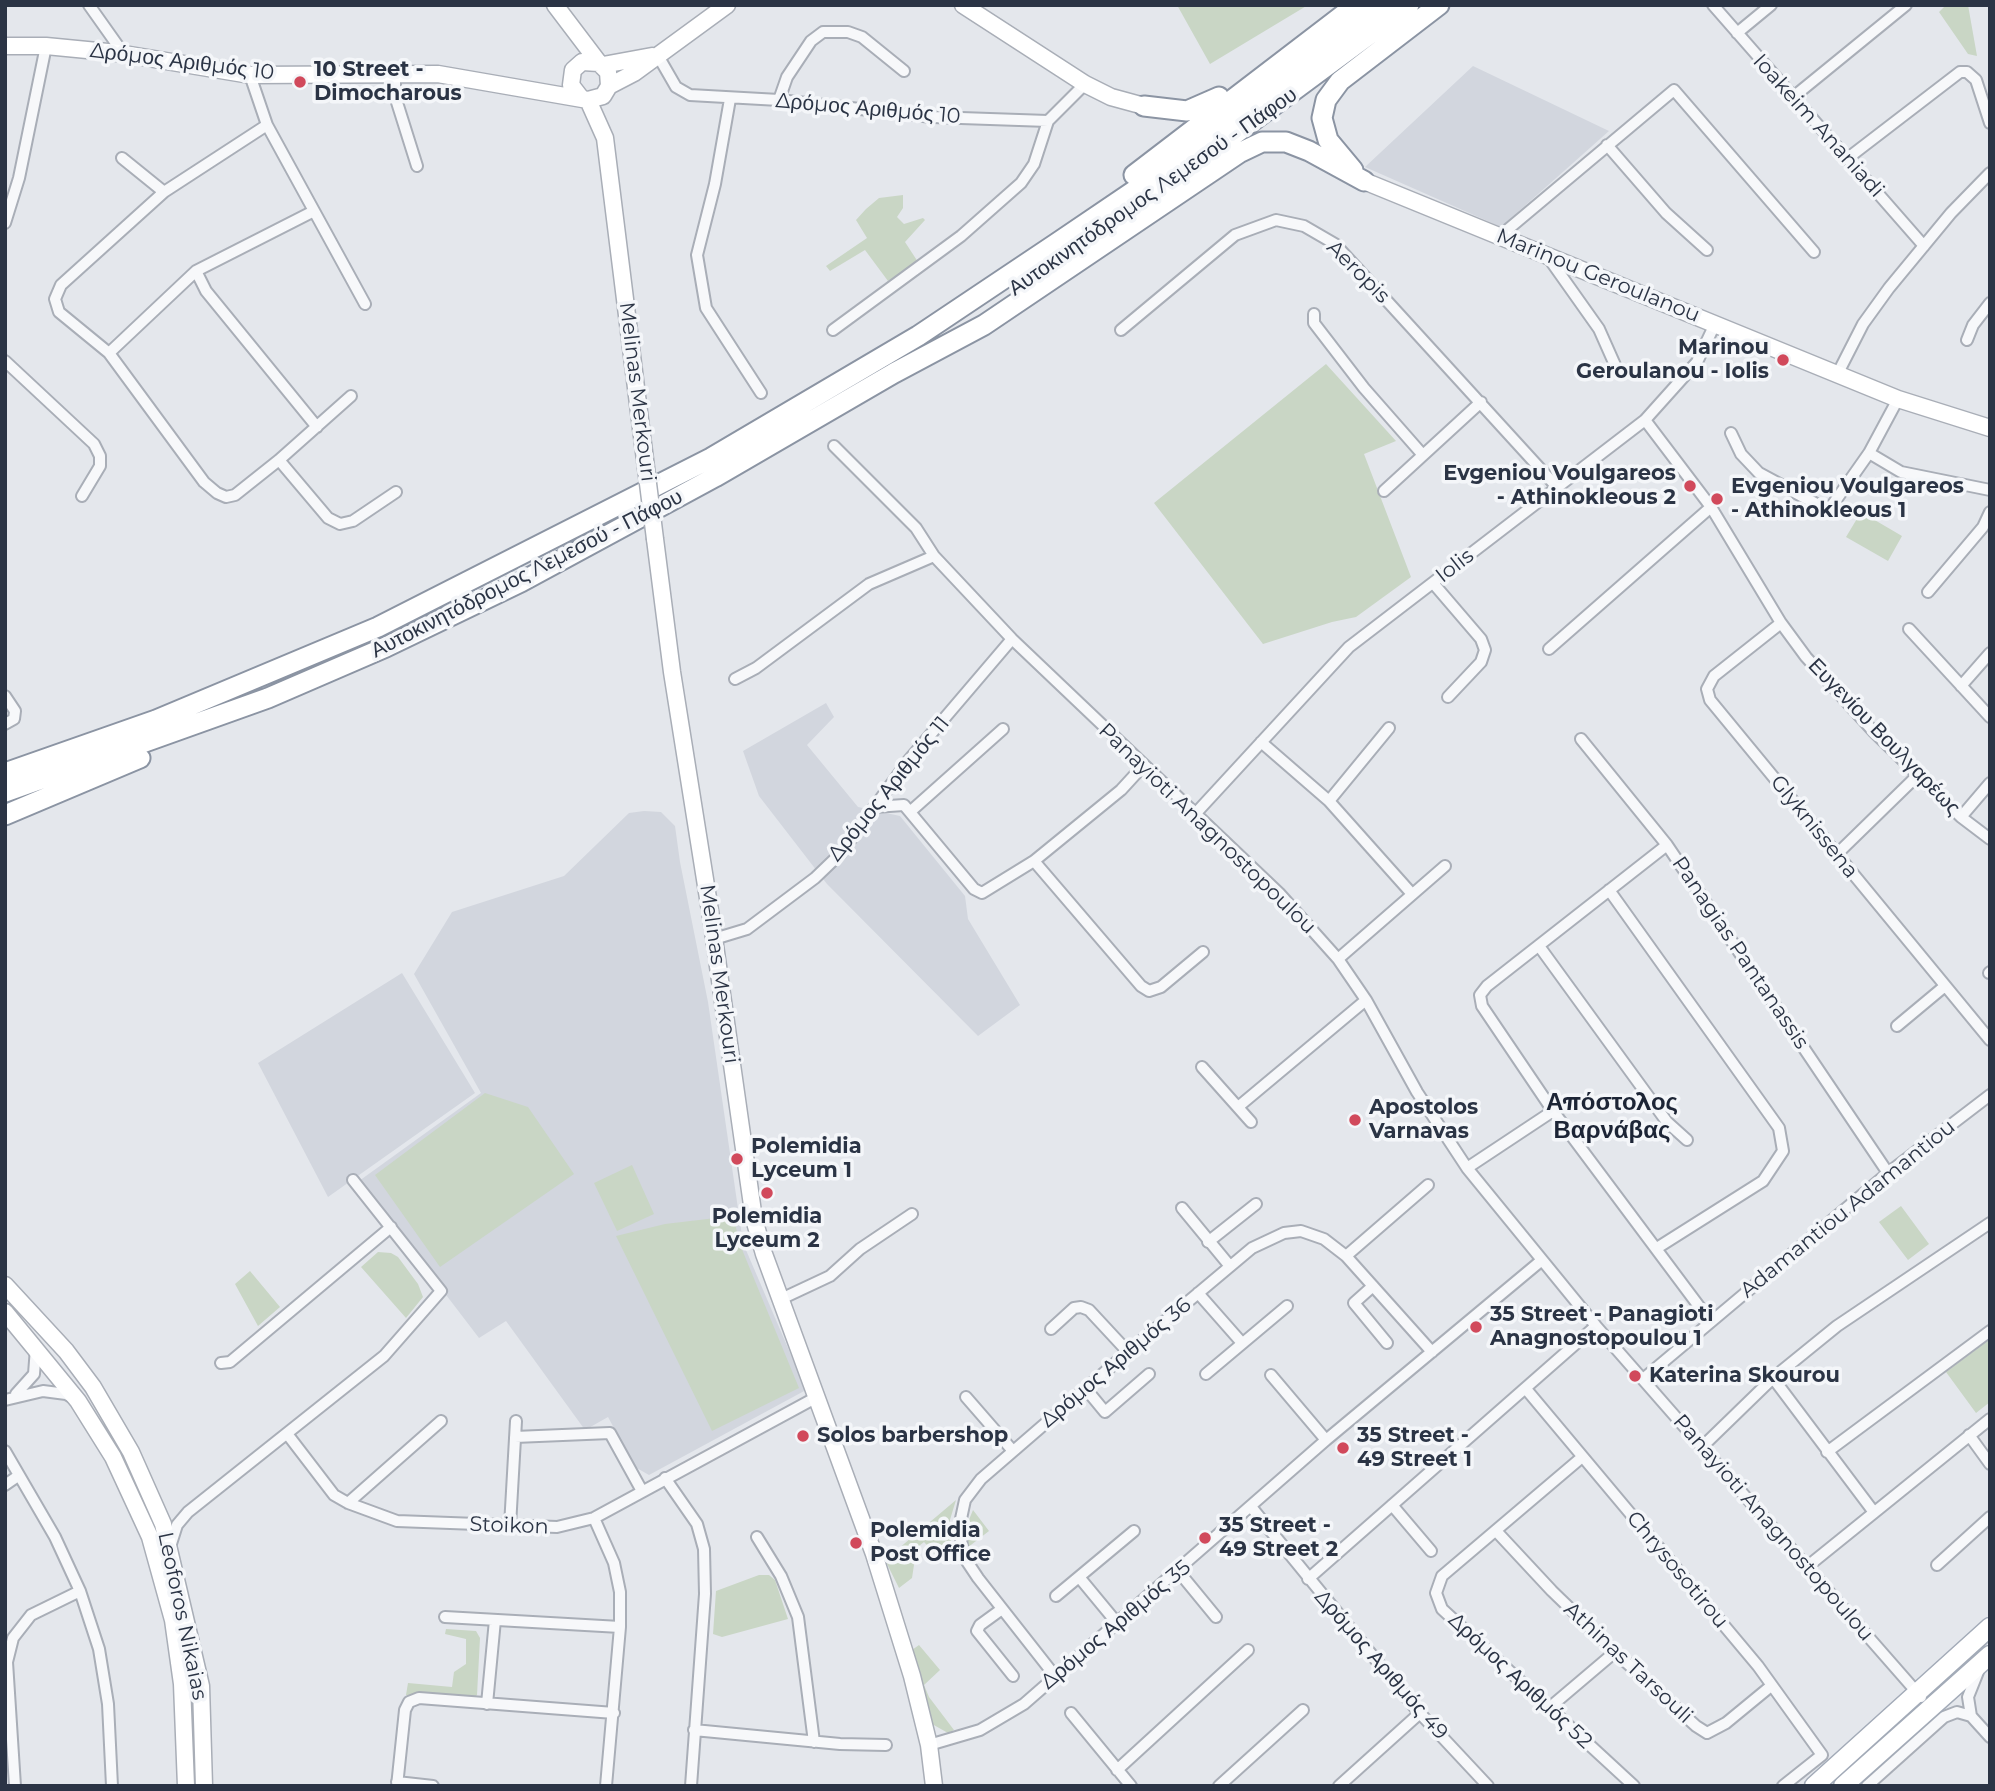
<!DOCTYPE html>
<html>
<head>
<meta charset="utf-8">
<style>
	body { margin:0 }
	#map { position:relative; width:1995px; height:1791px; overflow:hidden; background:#e4e7ec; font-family:Montserrat,sans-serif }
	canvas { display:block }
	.frame { position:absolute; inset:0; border:7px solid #2b3445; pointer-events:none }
</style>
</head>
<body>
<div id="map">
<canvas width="1995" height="1791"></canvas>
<div class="frame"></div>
</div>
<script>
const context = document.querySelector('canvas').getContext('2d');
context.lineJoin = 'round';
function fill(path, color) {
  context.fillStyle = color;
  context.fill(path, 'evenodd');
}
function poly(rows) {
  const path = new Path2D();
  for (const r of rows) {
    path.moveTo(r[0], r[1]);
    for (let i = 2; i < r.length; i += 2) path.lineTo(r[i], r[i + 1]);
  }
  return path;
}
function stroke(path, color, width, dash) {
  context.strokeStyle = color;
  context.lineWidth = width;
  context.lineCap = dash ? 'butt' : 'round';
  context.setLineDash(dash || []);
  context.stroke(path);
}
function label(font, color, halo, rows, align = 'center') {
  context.font = font + ' Montserrat,sans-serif';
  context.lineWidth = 7;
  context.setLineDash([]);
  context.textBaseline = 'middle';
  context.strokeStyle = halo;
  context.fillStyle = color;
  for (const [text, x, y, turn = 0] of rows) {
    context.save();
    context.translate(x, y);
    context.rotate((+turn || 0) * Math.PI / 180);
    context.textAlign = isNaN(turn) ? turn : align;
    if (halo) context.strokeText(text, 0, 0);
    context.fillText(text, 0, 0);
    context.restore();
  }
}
const built = poly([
	[1473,66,1609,131,1501,227,1365,167],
	[826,703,834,717,807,745,858,807,900,816,965,896,968,919,1020,1005,978,1036,827,884,759,796,743,751],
	[644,811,661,812,675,826,680,862,708,1002,743,1243,806,1390,649,1475,635,1467,608,1417,585,1430,506,1321,479,1338,359,1181,481,1093,414,974,452,912,564,876,629,813],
	[402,973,475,1093,328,1197,258,1063]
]);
const green = poly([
	[1177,5,1308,5,1210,64],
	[1946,5,1968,5,1977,56,1968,54,1939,12],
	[903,195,903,208,897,217,904,224,923,218,925,220,905,242,918,262,888,281,865,250,830,271,826,266,867,238,856,220,866,209,879,198],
	[1326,364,1396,441,1364,454,1411,577,1356,617,1332,622,1263,644,1154,503],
	[1861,512,1902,536,1888,561,1846,537],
	[485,1093,528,1107,574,1174,440,1267,375,1175],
	[632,1165,654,1214,617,1231,594,1183],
	[1901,1206,1929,1244,1908,1260,1879,1222],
	[733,1216,741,1247,799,1388,712,1431,616,1236,665,1224],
	[378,1252,391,1253,398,1257,418,1284,423,1297,406,1318,361,1267],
	[250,1271,280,1307,258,1326,235,1284],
	[1990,1339,1990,1402,1976,1413,1946,1372],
	[956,1500,949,1523,952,1548,939,1558,924,1542,910,1553,914,1565,912,1578,899,1588,885,1560],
	[973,1510,989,1531,967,1548,966,1527],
	[759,1575,769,1575,775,1580,788,1619,722,1637,713,1634,716,1591],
	[446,1629,476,1631,480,1638,477,1695,472,1700,406,1695,408,1683,452,1687,454,1672,466,1664,466,1639,445,1634],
	[919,1645,940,1670,924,1685,929,1697,954,1730,948,1733,932,1724,914,1668,912,1650]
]);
const street = poly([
	[89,5,123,53],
	[1713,5,1924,246],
	[1737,33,1771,5],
	[657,54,676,87,690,95,779,100,932,117,1048,121,1085,84],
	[395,73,395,96,417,166],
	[250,75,267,125,365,304],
	[1792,98,1906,5],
	[730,99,715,184,697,255,706,308,761,393],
	[779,100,787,77,811,41,823,32,848,32,862,37,904,71],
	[267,125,164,192,61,285,55,299,59,312,109,353,204,482,217,493,226,497,235,495,279,460,351,396],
	[1607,145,1666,213,1707,250],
	[122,158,164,192],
	[1848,158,1960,72,1967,72,1976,80,1990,123],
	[5,223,19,178,46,46],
	[1500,236,1674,90,1814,252],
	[1548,257,1599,329,1615,365],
	[196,271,206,291,317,427],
	[1314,314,1314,323,1364,388,1422,454],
	[833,330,961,236,1021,183,1034,164,1048,121],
	[1121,330,1235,235,1276,220,1304,226,1335,244,1556,486],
	[1967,340,1973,325,1990,303],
	[109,353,196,271,314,211],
	[5,361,94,444,100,456,100,466,82,496],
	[1838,373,1863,324,1889,288,1951,213,1990,173],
	[1645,420,1711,507,1781,623,1806,657,1874,732,1961,817,1990,839],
	[1731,433,1741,454,1759,473,1822,507,1831,507,1869,453,1898,399],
	[834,446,916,528,934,556,1012,639,1279,893,1338,959,1366,1000,1417,1092,1467,1168,1596,1326,1921,1697],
	[1869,453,1901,472,1990,490],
	[279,460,328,518,340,524,353,521,396,492],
	[1384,491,1481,402],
	[1433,583,1481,639,1485,650,1481,662,1448,697],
	[1928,592,1983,527,1990,512],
	[1781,623,1714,676,1707,689,1710,700,1990,1040],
	[1909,629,1990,717],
	[1549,649,1711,507],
	[735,679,756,668,869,584,934,556],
	[1961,686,1990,653],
	[5,696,15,711,14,719,5,724],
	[1581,739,1667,845,1888,1173],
	[1261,742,1329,801,1412,894],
	[1329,801,1389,728],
	[874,807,904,805,974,889,982,893,1034,861,1121,790,1143,766],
	[911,811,1003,729],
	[1196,813,1349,647,1645,420,1697,362,1715,324],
	[1961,817,1990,783],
	[1667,845,1487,986,1480,995,1482,1006,1553,1111,1710,1321],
	[1837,854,1918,775],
	[1034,861,1141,986,1149,991,1161,987,1203,952],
	[1609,890,1779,1128,1783,1151,1763,1181,1657,1248],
	[714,939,747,929,815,878,841,853,908,761,1012,639],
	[1539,946,1667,1122,1687,1140],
	[1338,959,1445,866],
	[1989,973,1990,972],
	[1897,1026,1945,986],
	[1202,1067,1251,1122],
	[1238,1107,1366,1000],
	[1467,1168,1553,1111],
	[1182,1208,1229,1265],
	[1208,1242,1256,1204],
	[1346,1256,1428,1185],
	[1373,1286,1354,1303,1387,1343],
	[1198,1293,1242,1343],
	[781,1299,830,1276,860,1249,912,1214],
	[1051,1329,1074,1308,1081,1307,1089,1310,1128,1352],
	[221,1363,230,1362,391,1227],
	[1206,1374,1287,1306],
	[1271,1375,1326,1440],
	[1773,1378,1873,1511],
	[1643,1379,1888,1173,1990,1095],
	[1086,1389,1105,1412,1149,1374],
	[1526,1389,1758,1666,1822,1755,1783,1786],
	[16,1394,34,1374,36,1348],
	[966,1397,1013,1451],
	[5,1400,43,1391,66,1394,73,1398],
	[288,1435,334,1495,348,1503,397,1521,557,1527,594,1518,817,1397],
	[1969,1435,1990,1464],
	[515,1437,610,1433,642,1491],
	[1703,1446,1773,1378,1837,1326,1990,1223],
	[5,1451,55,1537,80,1591,99,1649,108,1704,112,1786],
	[1827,1452,1990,1331],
	[1581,1458,1442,1576,1436,1593,1442,1609,1634,1786],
	[665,1478,697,1524,704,1549,705,1594,691,1786],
	[5,1485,18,1476],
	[348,1503,441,1421],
	[1392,1505,1431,1551],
	[1252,1508,1416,1709,1488,1786],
	[594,1518,614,1563,620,1592,620,1627,606,1786],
	[510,1526,516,1421],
	[1497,1532,1552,1591,1615,1652,1696,1726,1707,1733,1726,1723,1771,1686],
	[757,1537,781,1576,798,1617,814,1742],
	[170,1547,177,1525,188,1512,384,1356,441,1291,353,1180],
	[1937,1565,1990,1517],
	[1808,1566,1990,1419],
	[1179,1572,1216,1617],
	[1079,1577,1117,1623],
	[1308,1579,1596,1326],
	[1056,1596,1134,1531],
	[1002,1609,980,1625,977,1631,1013,1676],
	[445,1617,620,1627],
	[1055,1676,978,1578,964,1557,959,1528,965,1500,981,1479,1128,1352,1252,1248,1284,1233,1301,1231,1324,1239,1346,1256,1432,1352],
	[487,1704,495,1620],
	[1549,1708,1615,1652],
	[1071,1713,1131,1786],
	[1971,1716,1968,1697,1978,1672],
	[1971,1716,1990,1737],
	[694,1730,840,1744,886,1745],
	[929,1745,980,1730,1024,1704,1326,1440,1542,1260],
	[1117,1770,1248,1650],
	[397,1782,433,1786],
	[15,1786,7,1662,13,1638,31,1615,80,1591],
	[397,1786,405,1710,409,1702,419,1698,614,1713],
	[1219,1786,1303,1710],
	[1339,1786,1420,1713],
	[1867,1786,1944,1717,1957,1712,1971,1716]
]);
const secondary = poly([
	[555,5,599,63],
	[963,5,1085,84,1111,97,1144,106],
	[5,46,46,46,118,53,250,75,438,74,588,100,603,96,609,86,608,72,599,63,582,62,573,70,571,85,581,98],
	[603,65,652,56],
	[609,86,634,73,727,5],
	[588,100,605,138,641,428],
	[1364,181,1898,399,1990,428],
	[655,539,672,672,711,917,754,1219,764,1254,874,1554,912,1676,929,1745,934,1786],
	[5,1285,66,1351,93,1387,131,1452,163,1524,201,1686,204,1786],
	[5,1312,78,1401,113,1457,150,1537,173,1620,182,1684,186,1786]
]);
const primary = poly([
	[1814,1786,1990,1627],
	[1843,1786,1990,1655]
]);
const highway = poly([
	[1144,106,1187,111,1219,97],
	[1353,170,1328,140,1322,118,1326,100,1340,81,1439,5],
	[1134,175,1356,5],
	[1143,202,1409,5],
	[5,773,156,720,378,627,711,458,918,336,1057,243,1141,186,1383,5],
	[5,792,268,698,386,647,521,582,715,477,894,373,984,325,1239,153,1262,142,1286,142,1309,151,1364,181],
	[5,815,140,758]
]);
const secondaryBridge = poly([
	[641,428,655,539]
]);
const markers = [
	[300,82,7,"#d1495b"],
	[1783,360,7,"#d1495b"],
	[1690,486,7,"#d1495b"],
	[1717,499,7,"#d1495b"],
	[1355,1120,7,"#d1495b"],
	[737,1159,7,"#d1495b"],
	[767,1193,7,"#d1495b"],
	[1476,1327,7,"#d1495b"],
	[1635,1376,7,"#d1495b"],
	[803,1436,7,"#d1495b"],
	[1343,1448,7,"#d1495b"],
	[1205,1538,7,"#d1495b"],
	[856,1543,7,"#d1495b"]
];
const streetNames = [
	["Δρόμος Αριθμός 10",182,62,7],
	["Δρόμος Αριθμός 10",868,109,5],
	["Ioakeim Ananiadi",1818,126,48],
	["Αυτοκινητόδρομος Λεμεσού - Πάφου",1153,192,-35],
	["Aeropis",1358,272,45],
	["Marinou Geroulanou",1598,276,22],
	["Melinas Merkouri",637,392,83],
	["Iolis",1455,566,-38],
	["Αυτοκινητόδρομος Λεμεσού - Πάφου",527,574,-27],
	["Ευγενίου Βουλγαρέως",1884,737,46],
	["Δρόμος Αριθμός 11",889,789,-51],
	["Glyknissena",1814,827,51],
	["Panayioti Anagnostopoulou",1207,829,44],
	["Panagias Pantanassis",1740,953,56],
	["Melinas Merkouri",719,974,82],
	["Adamantiou Adamantiou",1848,1209,-39],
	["Δρόμος Αριθμός 36",1116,1363,-40],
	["Stoikon",509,1526,2],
	["Panayioti Anagnostopoulou",1773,1528,49],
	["Chrysosotirou",1677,1570,50],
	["Leoforos Nikaias",182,1616,78],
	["Δρόμος Αριθμός 35",1116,1625,-40],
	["Athinas Tarsouli",1628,1663,43],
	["Δρόμος Αριθμός 49",1381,1665,49],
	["Δρόμος Αριθμός 52",1520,1681,43]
];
const poiNames = [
	["10 Street -",314,70],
	["Dimocharous",314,94],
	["Marinou",1769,348,"right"],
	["Geroulanou - Iolis",1769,372,"right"],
	["Evgeniou Voulgareos",1676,474,"right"],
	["- Athinokleous 2",1676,498,"right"],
	["Evgeniou Voulgareos",1731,487],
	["- Athinokleous 1",1731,511],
	["Apostolos",1369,1108],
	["Varnavas",1369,1132],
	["Polemidia",751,1147],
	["Lyceum 1",751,1171],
	["Polemidia",767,1217,"center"],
	["Lyceum 2",767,1241,"center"],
	["35 Street - Panagioti",1490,1315],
	["Anagnostopoulou 1",1490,1339],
	["Katerina Skourou",1649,1376],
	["Solos barbershop",817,1436],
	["35 Street -",1357,1436],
	["49 Street 1",1357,1460],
	["35 Street -",1219,1526],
	["49 Street 2",1219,1550],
	["Polemidia",870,1531],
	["Post Office",870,1555]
];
const quarterNames = [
	["Απόστολος",1612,1103],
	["Βαρνάβας",1612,1131]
];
fill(built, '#d2d6de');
fill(green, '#c9d6c5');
stroke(street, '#a9aeb7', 14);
stroke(secondary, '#a9aeb7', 19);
stroke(primary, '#a3abb8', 21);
stroke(highway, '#8b94a3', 23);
stroke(street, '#f7f8fa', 10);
stroke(secondary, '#fff', 16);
stroke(primary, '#fff', 18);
stroke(highway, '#fff', 19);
stroke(secondaryBridge, '#a9aeb7', 19, []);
stroke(secondaryBridge, '#fff', 16);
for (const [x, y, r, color] of markers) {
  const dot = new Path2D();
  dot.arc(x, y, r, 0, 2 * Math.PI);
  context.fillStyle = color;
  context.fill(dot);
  stroke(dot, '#f4f6f9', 2.5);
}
label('21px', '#2b3445', '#f4f6f9', streetNames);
label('bold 21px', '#2b3445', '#f4f6f9', poiNames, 'left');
label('bold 24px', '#1d2536', '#f4f6f9', quarterNames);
</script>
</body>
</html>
